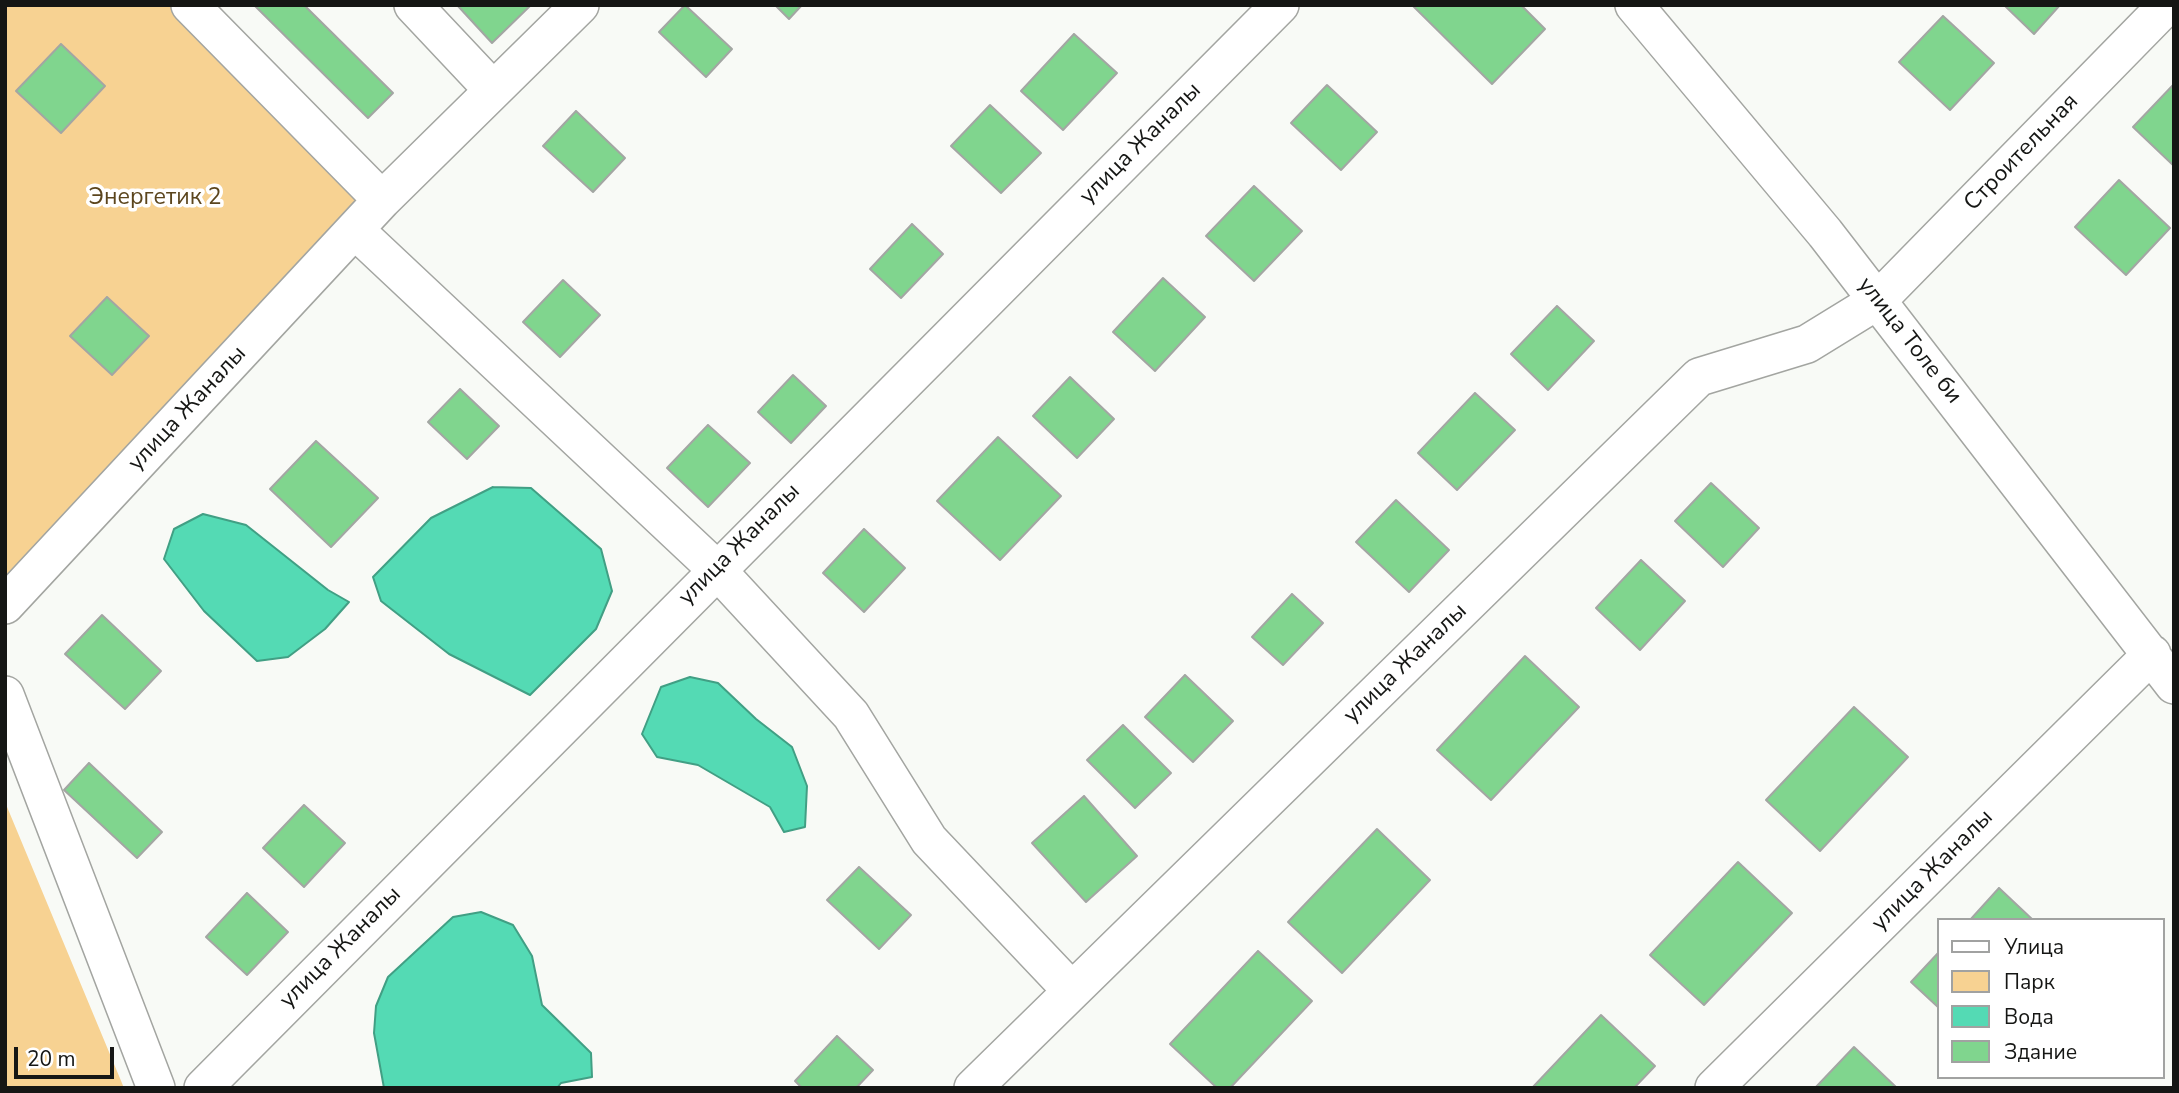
<!DOCTYPE html>
<html>
<head>
<meta charset="utf-8">
<style>
	body { margin:0 }
	#map { position:relative; width:2179px; height:1093px; overflow:hidden; background:#f8faf6; font-family:"Nunito Sans",sans-serif }
	canvas { display:block }
	.frame { position:absolute; inset:0; border:7px solid #151614; pointer-events:none }
	.legend { position:absolute; left:1937px; top:918px; width:228px; height:161px; box-sizing:border-box; background:#fff; border:2px solid #a1a2a1; margin:0; padding:9px 12px; list-style:none; font-size:21px; color:#151614 }
	.legend li { display:flex; align-items:center; gap:14px; height:35px }
	.legend b { width:35px; border:2px solid #a1a2a1 }
	.scale { position:absolute; left:14px; top:1047px; width:100px; height:32px; box-sizing:border-box; border:4px solid #151614; border-top:0; padding-left:9px; font-size:21px; line-height:24px; white-space:nowrap; color:#151614; -webkit-text-stroke:5px #fff; paint-order:stroke }
</style>
</head>
<body>
<div id="map">
<canvas width="2179" height="1093"></canvas>
<div class="frame"></div>
<ul class="legend">
<li><b style="height:9px;background:#fff"></b>Улица</li>
<li><b style="height:19px;background:#f7d292"></b>Парк</li>
<li><b style="height:19px;background:#54dab4"></b>Вода</li>
<li><b style="height:19px;background:#80d58e"></b>Здание</li>
</ul>
<div class="scale">20 m</div>
</div>
<script>
const context = document.querySelector('canvas').getContext('2d');
context.lineJoin = 'round';
function fill(path, color) {
  context.fillStyle = color;
  context.fill(path, 'evenodd');
}
function poly(rows) {
  const path = new Path2D();
  for (const r of rows) {
    path.moveTo(r[0], r[1]);
    for (let i = 2; i < r.length; i += 2) path.lineTo(r[i], r[i + 1]);
  }
  return path;
}
function stroke(path, color, width, dash) {
  context.strokeStyle = color;
  context.lineWidth = width;
  context.lineCap = dash ? 'butt' : 'round';
  context.setLineDash(dash || []);
  context.stroke(path);
}
function label(font, color, halo, rows, align = 'center') {
  context.font = font + ' "Nunito Sans",sans-serif';
  context.lineWidth = 7;
  context.setLineDash([]);
  context.textBaseline = 'middle';
  context.strokeStyle = halo;
  context.fillStyle = color;
  for (const [text, x, y, turn = 0] of rows) {
    context.save();
    context.translate(x, y);
    context.rotate((+turn || 0) * Math.PI / 180);
    context.textAlign = isNaN(turn) ? turn : align;
    if (halo) context.strokeText(text, 0, 0);
    context.fillText(text, 0, 0);
    context.restore();
  }
}
const green = poly([
	[5,5,179,5,361,197,5,577],
	[5,802,124,1088,5,1088]
]);
const water = poly([
	[493,487,531,488,601,549,612,591,596,629,530,695,449,654,381,601,373,577,431,518,493,487],
	[203,514,246,525,328,590,349,602,325,629,288,657,257,661,204,611,164,559,174,529,203,514],
	[690,677,718,683,756,719,792,747,807,786,805,827,784,832,770,807,698,765,657,757,642,734,661,687,690,677],
	[481,912,513,925,532,956,542,1005,591,1053,592,1077,561,1083,557,1088,384,1088,374,1033,376,1006,388,977,453,917,481,912]
]);
const building = poly([
	[254,5,304,5,393,93,368,118,254,5],
	[457,5,531,5,492,43,457,5],
	[685,5,732,49,706,77,659,32,685,5],
	[775,5,802,5,789,19,775,5],
	[1412,5,1521,5,1545,29,1492,84,1412,5],
	[2004,5,2060,5,2034,34,2004,5],
	[1943,16,1994,63,1950,110,1899,62,1943,16],
	[1074,34,1117,73,1063,130,1021,91,1074,34],
	[61,44,105,86,61,133,16,91,61,44],
	[2174,84,2174,166,2133,127,2174,84],
	[1327,85,1377,132,1341,170,1291,123,1327,85],
	[990,105,1041,153,1001,193,951,146,990,105],
	[576,111,625,158,593,192,543,146,576,111],
	[2119,180,2170,228,2126,275,2075,227,2119,180],
	[1254,186,1302,231,1254,281,1206,236,1254,186],
	[912,224,943,254,901,298,870,269,912,224],
	[1163,278,1205,317,1155,371,1113,332,1163,278],
	[563,280,600,315,560,357,523,322,563,280],
	[107,297,149,336,112,375,70,336,107,297],
	[1557,306,1594,341,1548,390,1511,354,1557,306],
	[793,375,826,406,791,443,758,412,793,375],
	[1070,377,1114,419,1077,458,1033,416,1070,377],
	[460,389,499,426,467,459,428,422,460,389],
	[1475,393,1515,430,1457,490,1418,453,1475,393],
	[708,425,750,463,708,507,667,468,708,425],
	[998,437,1061,496,1000,560,937,501,998,437],
	[316,441,378,498,331,547,270,489,316,441],
	[1711,483,1759,528,1723,567,1675,521,1711,483],
	[1396,500,1449,550,1409,592,1356,542,1396,500],
	[864,529,905,568,864,612,823,573,864,529],
	[1641,560,1685,601,1640,650,1596,608,1641,560],
	[1292,594,1323,623,1283,665,1252,637,1292,594],
	[102,615,161,671,125,709,65,654,102,615],
	[1525,656,1579,707,1491,800,1437,750,1525,656],
	[1185,675,1233,721,1193,762,1145,717,1185,675],
	[1854,707,1908,757,1820,851,1766,800,1854,707],
	[1123,725,1171,773,1135,808,1087,760,1123,725],
	[89,763,162,832,137,858,64,790,89,763],
	[1084,796,1137,856,1086,902,1032,843,1084,796],
	[304,805,345,843,304,887,263,848,304,805],
	[1377,829,1430,880,1342,973,1288,922,1377,829],
	[1738,862,1792,913,1704,1005,1650,955,1738,862],
	[859,867,911,915,879,949,827,900,859,867],
	[1999,888,2033,920,1970,920,1999,888],
	[247,893,288,932,247,975,206,937,247,893],
	[1258,951,1312,1001,1230,1088,1217,1088,1170,1044,1258,951],
	[1939,952,1939,1008,1911,982,1939,952],
	[1601,1015,1655,1066,1634,1088,1532,1088,1601,1015],
	[837,1036,873,1070,856,1088,802,1088,795,1081,837,1036],
	[1854,1047,1897,1088,1815,1088,1854,1047]
]);
const minor = poly([
	[190,5,382,200],
	[413,5,493,90],
	[1634,5,1825,233,2174,685],
	[355,230,716,569,851,715,929,840,1072,991],
	[5,605,382,200,580,5],
	[5,695,156,1088],
	[203,1088,1280,5],
	[973,1088,1699,377,1807,344,1877,301,2167,5],
	[1714,1088,2152,654]
]);
const streetNames = [
	["улица Жаналы",1141,144,-45],
	["Строительная",2022,153,-46],
	["улица Толе би",1909,341,52],
	["улица Жаналы",188,409,-47],
	["улица Жаналы",740,545,-45],
	["улица Жаналы",1406,664,-44],
	["улица Жаналы",1933,871,-45],
	["улица Жаналы",341,948,-45]
];
const parkNames = [
	["Энергетик 2",155,198]
];
fill(green, '#f7d292');
fill(water, '#54dab4');
stroke(water, '#419f84', 2);
fill(building, '#80d58e');
stroke(building, '#a3a6a3', 2);
stroke(minor, '#a3a5a1', 40);
stroke(minor, '#fff', 37);
label('23px', '#151614', '#fff', streetNames);
label('23px', '#5b451d', '#fff', parkNames);
</script>
</body>
</html>
